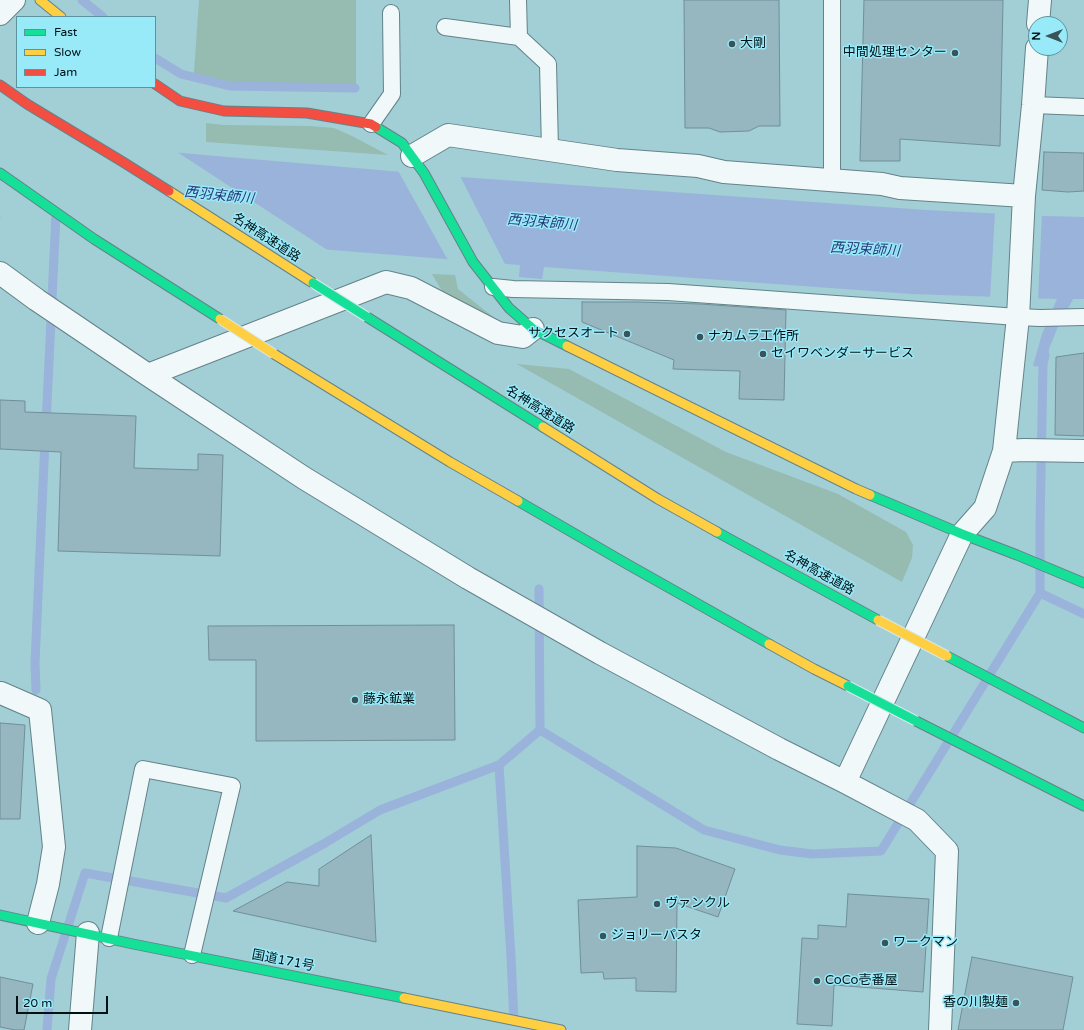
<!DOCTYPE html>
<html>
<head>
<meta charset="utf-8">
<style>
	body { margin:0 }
	#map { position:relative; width:1084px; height:1030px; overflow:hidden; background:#a2ced6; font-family:"Varela Round",sans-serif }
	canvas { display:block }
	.legend { position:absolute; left:16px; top:16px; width:140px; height:72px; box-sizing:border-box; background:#98eaf9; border:1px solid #5b939e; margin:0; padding:5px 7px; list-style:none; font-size:12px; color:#001115 }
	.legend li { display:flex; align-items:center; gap:8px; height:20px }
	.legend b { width:20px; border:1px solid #5b939e }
	.north { position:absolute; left:1028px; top:16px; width:40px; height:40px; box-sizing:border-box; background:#98eaf9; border:1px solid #5b939e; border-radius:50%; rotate:270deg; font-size:11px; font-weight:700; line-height:16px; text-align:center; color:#001115 }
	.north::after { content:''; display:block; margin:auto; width:14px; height:18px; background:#395359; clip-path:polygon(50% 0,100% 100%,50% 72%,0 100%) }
	.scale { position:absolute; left:16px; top:996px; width:92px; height:18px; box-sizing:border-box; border:2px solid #001115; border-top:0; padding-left:5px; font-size:12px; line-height:14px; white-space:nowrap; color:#001115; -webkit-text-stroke:3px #98eaf9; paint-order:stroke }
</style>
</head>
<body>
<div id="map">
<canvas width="1084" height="1030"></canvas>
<ul class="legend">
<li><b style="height:5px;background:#16e098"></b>Fast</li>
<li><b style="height:5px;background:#ffcf43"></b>Slow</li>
<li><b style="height:5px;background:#f24e42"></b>Jam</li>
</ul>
<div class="north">N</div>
<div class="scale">20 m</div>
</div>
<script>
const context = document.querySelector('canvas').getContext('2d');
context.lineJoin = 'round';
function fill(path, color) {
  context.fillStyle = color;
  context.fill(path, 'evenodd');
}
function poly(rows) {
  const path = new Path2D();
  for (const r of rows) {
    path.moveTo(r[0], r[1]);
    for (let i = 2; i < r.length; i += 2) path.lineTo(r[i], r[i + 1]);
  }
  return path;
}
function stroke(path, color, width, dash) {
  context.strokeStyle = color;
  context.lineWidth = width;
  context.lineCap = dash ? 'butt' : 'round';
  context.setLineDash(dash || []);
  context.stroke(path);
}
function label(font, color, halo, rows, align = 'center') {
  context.font = font + ' "Varela Round","Noto Sans JP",sans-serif';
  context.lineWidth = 3;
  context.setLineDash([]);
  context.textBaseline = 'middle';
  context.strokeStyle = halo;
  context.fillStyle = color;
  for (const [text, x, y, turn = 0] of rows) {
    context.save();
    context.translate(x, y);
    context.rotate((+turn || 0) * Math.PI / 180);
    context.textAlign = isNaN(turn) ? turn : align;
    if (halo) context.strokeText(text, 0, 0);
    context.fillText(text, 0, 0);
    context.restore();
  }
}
const green = poly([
	[199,0,356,0,356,85,233,85,194,73],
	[206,123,224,125,309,126,334,128,352,136,388,155,206,142],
	[432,274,455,275,458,289,497,320,445,296],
	[517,364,569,369,726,452,838,494,906,532,913,545,912,558,902,582]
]);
const water = poly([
	[0,141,170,152,460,177,926,210,1043,216,1084,217,1084,299,1073,299,1057,329,1049,349,1047,367,1033,366,1042,334,1057,299,912,294,544,267,542,279,519,277,520,265,320,249,0,218]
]);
const pier = poly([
	[0,139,174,150,329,251,4,220,0,217],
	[397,169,459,174,506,266,449,262],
	[995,212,1042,214,1038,300,990,299]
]);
const stream = poly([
	[82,0,103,17],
	[155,58,181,74,230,86,355,88],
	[1045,355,1043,364,1040,526,1040,593,1084,614],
	[46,425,56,214],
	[36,690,35,663,45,440],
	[540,730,704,830,780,850,812,854,881,851,1040,593],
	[499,765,511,957,514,1021],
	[47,1030,51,979,85,873,226,898,325,843,380,810,499,765,540,730,539,589]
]);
const building = poly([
	[684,0,779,0,780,126,759,126,749,131,720,132,709,128,685,128,684,0],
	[864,0,1003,0,1000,146,900,139,900,161,860,161,864,0],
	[1044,152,1084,153,1084,191,1068,192,1042,190,1044,152],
	[582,302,637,302,700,304,786,310,784,400,739,399,740,371,673,369,674,360,582,322,582,302],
	[1084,353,1084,436,1055,435,1056,357,1084,353],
	[0,400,25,401,25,412,136,416,134,468,198,470,198,454,223,455,220,556,58,551,61,452,0,449,0,400],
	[454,625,455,740,256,741,256,660,209,660,208,626,454,625],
	[0,723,25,725,20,819,0,819,0,723],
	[371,835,376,942,233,911,287,882,319,886,319,869,371,835],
	[637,846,676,848,735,869,718,917,677,903,676,992,636,991,636,978,604,979,603,972,581,973,578,900,637,897,637,846],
	[848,894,929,899,923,992,834,985,832,1026,797,1024,802,938,818,939,818,925,846,927,848,894],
	[972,957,1073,977,1063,1030,958,1030,972,957],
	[0,977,33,984,24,1030,15,1030,0,1027,0,977]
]);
const lane = poly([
	[518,0,519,37,548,64,550,150],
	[832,0,832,180],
	[445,27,519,37],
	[1033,105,1084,107],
	[371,124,392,94,391,13],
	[493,287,513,289,668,292,1018,317,1040,318,1084,317],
	[109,938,143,769,232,786,192,955]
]);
const street = poly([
	[0,14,14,0],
	[1038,24,1040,0],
	[412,156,448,135,617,160,698,166,724,172,882,184,900,188,1024,196],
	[0,273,37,300,148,375,304,478,468,578,600,653,779,749,845,782,917,820,947,851,940,1030],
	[148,375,386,282,411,288,498,333,523,337,533,329],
	[1004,451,1024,450,1084,451],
	[1,693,40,710,54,847,48,884,38,923],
	[845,782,962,534,985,508,1004,451,1018,317,1024,196,1033,105,1037,48],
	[80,1030,88,933]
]);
const fast = poly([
	[376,127,402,143,424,173,473,262,509,308,533,329,567,346],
	[0,173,94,239,220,319],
	[367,317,543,427],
	[870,495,962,534,1017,555,1084,583],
	[518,501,627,564,769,644],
	[717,532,878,620],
	[947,656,1084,728],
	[916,721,1084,806],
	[0,915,133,944,404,998]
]);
const slow = poly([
	[40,0,61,17],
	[169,191,313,283],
	[567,346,856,489,870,495],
	[274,354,450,462,518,501],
	[543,427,658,499,717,532],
	[769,644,814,669,848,686],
	[404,998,561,1030]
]);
const jam = poly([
	[155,84,180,101,224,111,307,113,371,124,376,127],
	[0,85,27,104,123,162,169,191]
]);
const fastBridge = poly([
	[313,283,367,317],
	[848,686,916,721]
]);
const slowBridge = poly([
	[220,319,274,354],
	[878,620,947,656]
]);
const markers = [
	[732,44,4,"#395359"],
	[955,53,4,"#395359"],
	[627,334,4,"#395359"],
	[700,337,4,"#395359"],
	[763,354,4,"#395359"],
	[355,700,4,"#395359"],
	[657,904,4,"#395359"],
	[603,936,4,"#395359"],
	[885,943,4,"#395359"],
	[817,981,4,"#395359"],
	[1016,1003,4,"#395359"]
];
const poiNames = [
	["大剛",740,44],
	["中間処理センター",947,53,"right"],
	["サクセスオート",619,334,"right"],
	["ナカムラ工作所",708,337],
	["セイワベンダーサービス",771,354],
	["藤永鉱業",363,700],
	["ヴァンクル",665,904],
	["ジョリーパスタ",611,936],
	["ワークマン",893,943],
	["CoCo壱番屋",825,981],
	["香の川製麺",1008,1003,"right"]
];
const streetNames = [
	["名神高速道路",266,238,33],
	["名神高速道路",540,410,32],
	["名神高速道路",819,573,29],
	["国道171号",283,961,11]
];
const waterNames = [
	["西羽束師川",219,196,6],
	["西羽束師川",542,223,5],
	["西羽束師川",865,250,3]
];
fill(green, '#96bbb1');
fill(water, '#99b3db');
fill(pier, '#a2ced6');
stroke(stream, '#99b3db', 9);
fill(building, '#96b6c0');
stroke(building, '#6f9099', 1);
stroke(lane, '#638389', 18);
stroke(street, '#638389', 24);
stroke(fast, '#638389', 11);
stroke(slow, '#638389', 11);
stroke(jam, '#638389', 11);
stroke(lane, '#f1f8f9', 16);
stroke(street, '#f1f8f9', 22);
stroke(fast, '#16e098', 9);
stroke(slow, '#ffcf43', 9);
stroke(jam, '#f24e42', 9);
stroke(fastBridge, '#d5e9ed', 11, []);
stroke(slowBridge, '#d5e9ed', 11, []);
stroke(fastBridge, '#16e098', 9);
stroke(slowBridge, '#ffcf43', 9);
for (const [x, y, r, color] of markers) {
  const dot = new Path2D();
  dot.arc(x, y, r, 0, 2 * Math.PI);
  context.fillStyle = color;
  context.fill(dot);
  stroke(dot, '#98eaf9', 1.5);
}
label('13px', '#001115', '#98eaf9', poiNames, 'left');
label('13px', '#001115', '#98eaf9', streetNames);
label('italic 14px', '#2a397a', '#98eaf9', waterNames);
</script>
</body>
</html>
